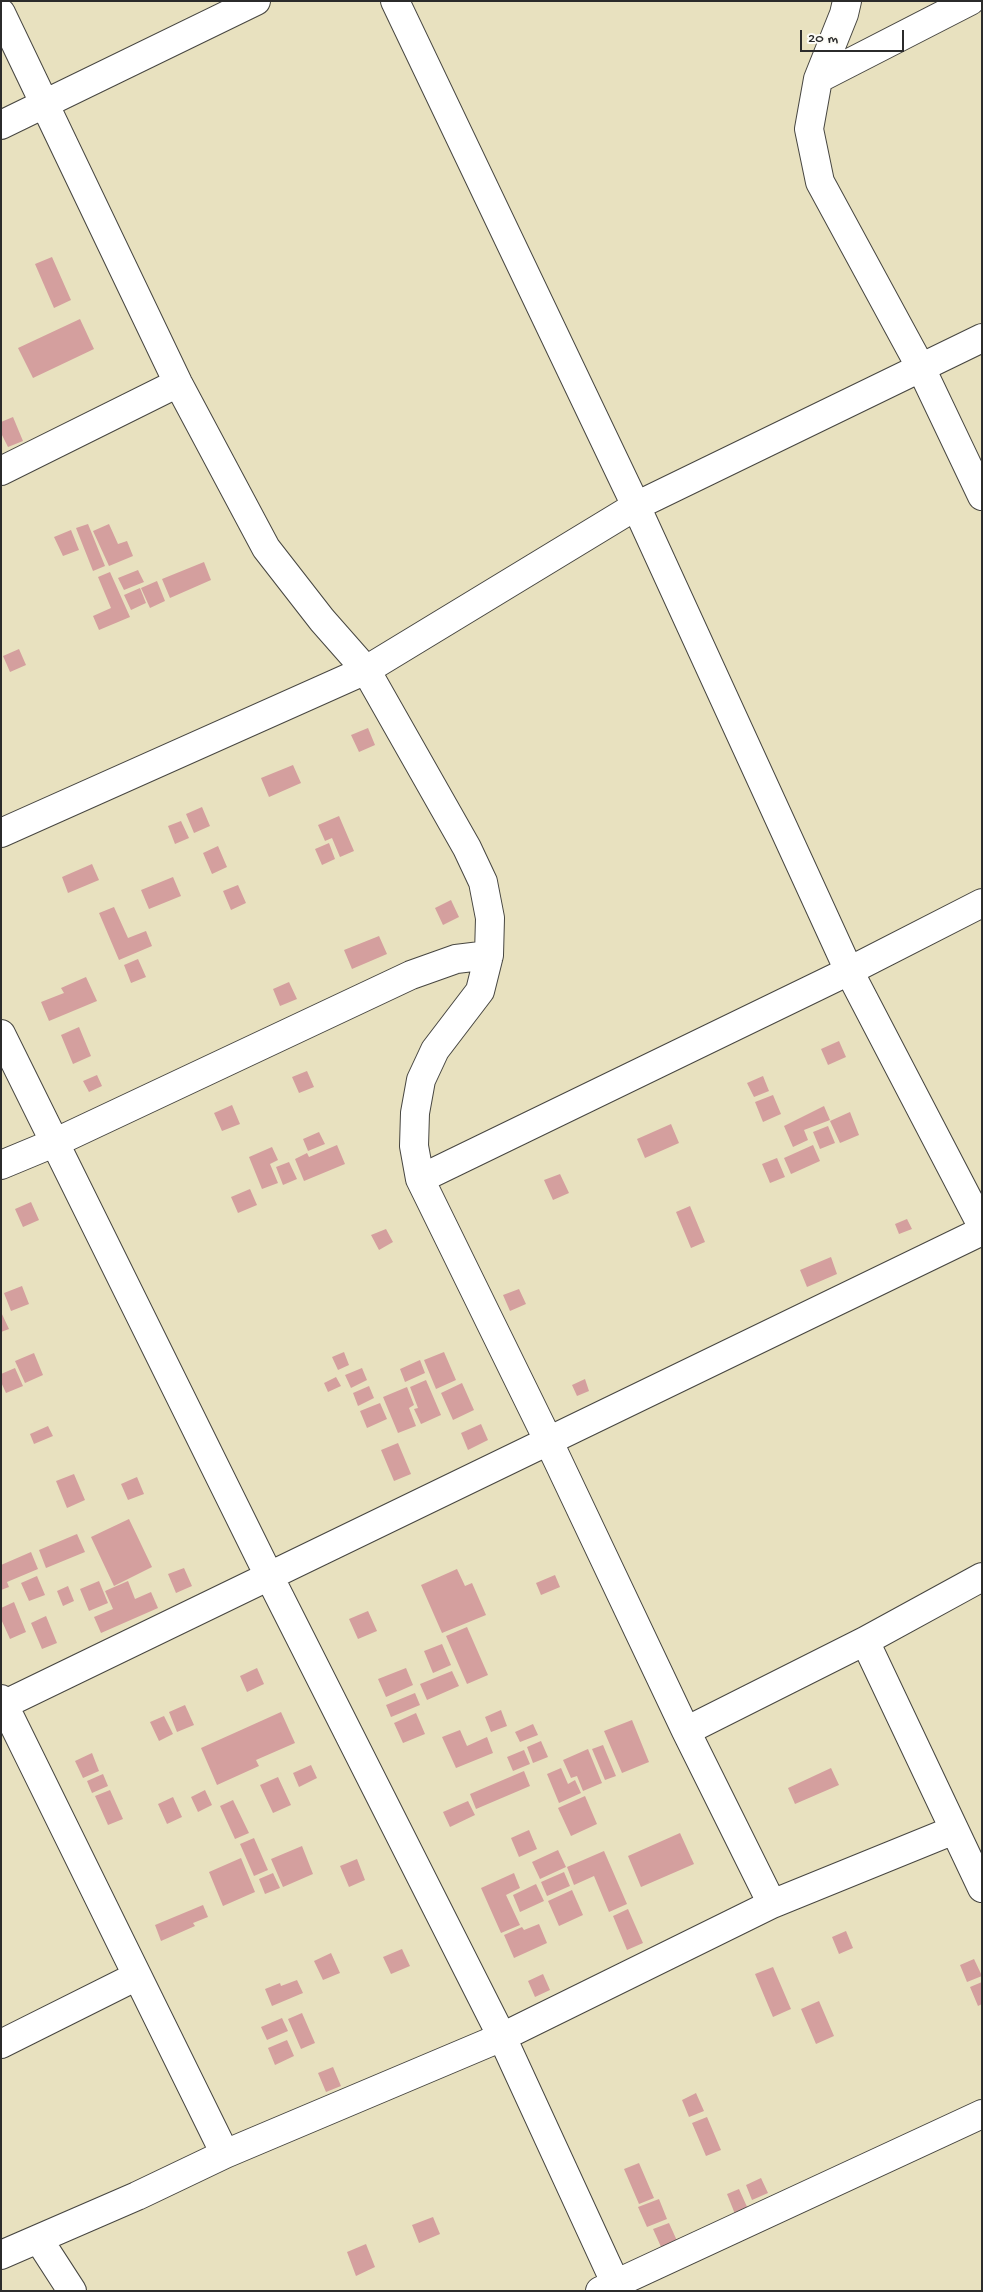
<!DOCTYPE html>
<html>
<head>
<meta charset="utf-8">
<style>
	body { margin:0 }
	#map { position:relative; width:983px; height:2292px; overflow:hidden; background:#e8e1bf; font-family:"Gochi Hand",sans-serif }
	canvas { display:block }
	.frame { position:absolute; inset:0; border:2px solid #2b2b2b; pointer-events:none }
	.scale { position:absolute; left:800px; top:30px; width:104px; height:22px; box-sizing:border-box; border:2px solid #2b2b2b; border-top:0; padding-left:6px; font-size:15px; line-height:18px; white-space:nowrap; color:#2b2b2b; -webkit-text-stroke:4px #fdfcf7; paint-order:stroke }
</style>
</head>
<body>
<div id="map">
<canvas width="983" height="2292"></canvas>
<div class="frame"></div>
<div class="scale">20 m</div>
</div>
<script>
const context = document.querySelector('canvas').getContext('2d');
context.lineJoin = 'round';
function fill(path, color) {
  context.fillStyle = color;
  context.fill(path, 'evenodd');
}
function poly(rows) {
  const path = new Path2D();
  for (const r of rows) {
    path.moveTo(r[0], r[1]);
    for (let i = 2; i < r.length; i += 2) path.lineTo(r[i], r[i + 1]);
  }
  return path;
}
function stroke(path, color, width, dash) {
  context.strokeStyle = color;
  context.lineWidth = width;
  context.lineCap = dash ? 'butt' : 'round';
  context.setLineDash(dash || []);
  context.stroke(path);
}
const building = poly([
	[52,257,71,300,54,308,35,264],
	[80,319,94,349,33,378,18,348],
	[13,417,23,441,8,447,1,433,1,422],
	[88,524,105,566,93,571,76,528],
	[109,524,118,544,127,541,133,556,109,566,93,531],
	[71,530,79,550,63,556,54,537],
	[204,562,211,580,170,598,162,579],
	[138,570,144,582,124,590,118,578],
	[110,572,130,617,99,630,93,616,111,608,98,577],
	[157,581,165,601,150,608,141,588],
	[140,588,146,603,131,610,124,595],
	[19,649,26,665,10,672,3,656],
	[368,728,375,745,359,752,351,735],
	[293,765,301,783,269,797,261,778],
	[202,807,210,826,194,833,186,814],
	[339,816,354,851,340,857,332,838,325,841,318,825],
	[181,821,189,838,175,844,168,826],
	[329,843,335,859,322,865,315,849],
	[218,846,227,867,212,874,203,853],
	[92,864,99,880,68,893,62,877],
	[173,877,181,896,149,909,141,890],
	[238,885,246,903,231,910,223,891],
	[451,900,459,917,443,925,435,908],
	[114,907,128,938,146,931,152,946,119,960,99,913],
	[379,936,387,954,352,969,344,950],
	[138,959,146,977,131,983,124,965],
	[86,977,97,1001,49,1021,41,1002,64,993,61,988],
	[289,982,297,999,280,1006,273,989],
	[79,1027,91,1056,73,1064,61,1035],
	[839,1041,846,1057,828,1065,821,1049],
	[307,1071,314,1087,299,1093,292,1077],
	[97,1075,102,1086,89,1092,83,1081],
	[763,1076,769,1091,754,1097,747,1083],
	[773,1095,781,1114,763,1122,755,1102],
	[232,1105,240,1124,222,1131,214,1113],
	[824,1106,830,1120,804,1130,808,1140,793,1147,784,1126],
	[850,1112,859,1135,840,1143,830,1121],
	[671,1124,679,1143,645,1158,637,1139],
	[828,1126,835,1143,820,1149,813,1132],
	[319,1132,325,1144,308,1151,303,1139],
	[337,1145,345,1164,304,1181,295,1159,307,1153,309,1157],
	[813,1145,820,1161,791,1174,784,1158],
	[272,1147,278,1160,270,1164,278,1183,262,1189,249,1157],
	[777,1158,785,1177,770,1183,762,1164],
	[289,1162,297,1179,283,1185,276,1167],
	[560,1174,569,1193,553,1200,544,1180],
	[250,1189,257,1205,238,1213,231,1197],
	[31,1202,39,1220,23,1227,15,1209],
	[690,1206,705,1242,691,1248,676,1212],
	[907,1219,912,1229,899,1234,895,1224],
	[386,1229,393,1242,379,1250,371,1235],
	[831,1257,837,1274,807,1287,800,1270],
	[22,1286,29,1304,11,1311,4,1293],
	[519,1289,526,1304,510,1311,503,1295],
	[1,1312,9,1329,1,1332],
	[344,1352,349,1365,338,1370,332,1357],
	[444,1352,456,1380,436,1389,424,1360],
	[34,1353,43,1375,25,1383,15,1361],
	[420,1360,425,1373,405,1382,400,1369],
	[15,1368,23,1386,6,1393,1,1382,1,1374],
	[362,1368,367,1380,351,1388,345,1375],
	[336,1377,341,1386,328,1392,324,1383],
	[585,1379,589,1391,577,1396,572,1385],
	[426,1380,441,1415,421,1424,414,1409,418,1408,410,1387],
	[462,1383,474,1410,453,1420,441,1393],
	[369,1386,374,1398,358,1406,353,1393],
	[407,1387,414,1405,409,1408,416,1426,398,1433,383,1397],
	[380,1403,387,1419,367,1428,360,1411],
	[481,1424,488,1440,468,1450,461,1433],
	[48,1426,53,1436,34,1444,30,1434],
	[398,1443,411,1474,394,1481,381,1450],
	[74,1474,85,1500,67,1508,56,1481],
	[137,1477,144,1494,128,1500,121,1484],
	[129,1519,152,1567,114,1586,91,1537],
	[77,1534,85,1552,46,1568,39,1550],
	[31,1552,38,1569,7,1582,9,1587,1,1590,1,1565],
	[184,1568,192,1586,176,1593,168,1574],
	[457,1569,465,1586,472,1583,486,1615,442,1633,421,1585],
	[555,1575,560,1587,541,1595,536,1583],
	[37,1576,45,1595,29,1601,21,1583],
	[99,1581,108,1603,89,1611,80,1589],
	[128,1581,135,1599,151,1592,158,1608,101,1633,94,1617,113,1609,105,1591],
	[68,1586,74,1601,63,1606,57,1591],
	[14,1602,26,1632,10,1639,1,1619,1,1608],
	[368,1611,377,1631,358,1639,349,1619],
	[46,1616,57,1643,42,1649,31,1623],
	[467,1627,488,1675,467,1684,446,1636],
	[442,1644,451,1665,433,1673,424,1651],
	[257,1668,264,1684,247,1692,240,1676],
	[406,1668,413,1685,386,1697,378,1679],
	[452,1671,459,1686,427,1700,420,1684],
	[415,1693,420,1705,391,1717,386,1705],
	[185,1705,194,1725,177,1732,169,1712],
	[501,1710,507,1726,491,1732,485,1717],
	[281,1712,295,1743,256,1760,259,1766,217,1785,201,1748],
	[416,1713,425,1734,403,1743,394,1723],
	[164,1716,173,1734,159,1741,150,1722],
	[632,1720,649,1762,622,1773,604,1731],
	[533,1724,538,1735,520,1742,515,1732],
	[460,1730,467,1746,487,1737,493,1753,456,1768,442,1737],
	[541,1741,548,1757,533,1763,527,1747],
	[603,1745,616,1776,605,1780,592,1749],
	[588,1749,602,1783,583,1791,577,1776,571,1778,563,1760],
	[524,1750,530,1764,513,1771,507,1757],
	[92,1753,99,1771,83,1778,75,1761],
	[311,1765,317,1778,299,1787,293,1773],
	[561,1768,568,1784,575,1780,581,1793,559,1803,547,1774],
	[831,1768,839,1785,795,1804,788,1788],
	[524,1771,530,1786,476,1809,470,1794],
	[103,1774,108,1786,92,1793,87,1781],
	[278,1777,291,1805,273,1813,260,1785],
	[110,1790,123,1819,108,1825,95,1796],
	[205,1790,212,1805,198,1812,191,1797],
	[585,1796,597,1824,571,1836,558,1808],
	[173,1797,182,1817,167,1824,158,1804],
	[233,1800,249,1833,235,1839,220,1806],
	[468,1801,475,1815,450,1827,443,1812],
	[529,1830,537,1849,519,1857,511,1838],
	[680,1833,694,1864,641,1887,628,1856],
	[254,1838,268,1870,254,1876,240,1844],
	[302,1846,313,1874,283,1887,271,1859],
	[558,1850,566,1867,540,1879,532,1862],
	[604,1851,627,1904,609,1912,594,1876,574,1885,567,1867],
	[241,1858,255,1892,223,1906,209,1872],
	[357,1859,365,1880,349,1887,340,1866],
	[564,1872,570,1886,547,1896,541,1882],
	[273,1873,280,1888,265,1894,259,1879],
	[514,1873,520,1888,506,1895,520,1925,501,1933,481,1888],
	[536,1884,544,1901,520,1912,513,1895],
	[572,1890,583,1915,559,1926,548,1901],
	[203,1905,208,1917,193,1923,195,1926,161,1941,155,1925],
	[628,1909,643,1943,627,1950,613,1916],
	[539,1924,547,1943,514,1958,504,1935,522,1927,524,1930],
	[846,1931,853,1948,839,1954,832,1937],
	[402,1949,410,1966,391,1974,383,1957],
	[331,1953,340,1973,323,1980,314,1961],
	[974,1959,982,1976,967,1982,960,1965],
	[773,1967,791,2009,773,2017,755,1974],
	[543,1974,550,1990,535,1997,528,1981],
	[297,1980,303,1993,272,2006,265,1989,280,1983,281,1986],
	[982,1982,982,2004,978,2006,970,1987],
	[819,2001,834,2036,816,2044,801,2009],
	[302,2013,315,2043,301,2049,288,2019],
	[282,2018,288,2031,267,2040,261,2027],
	[287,2040,294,2056,275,2065,268,2048],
	[333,2067,341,2086,326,2092,318,2073],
	[696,2093,704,2111,689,2117,682,2100],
	[707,2117,721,2150,706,2156,692,2123],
	[639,2163,654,2198,639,2204,624,2169],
	[761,2178,768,2193,752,2200,746,2185],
	[739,2189,748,2209,735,2214,727,2194],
	[659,2199,667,2219,647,2227,638,2207],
	[433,2217,440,2234,419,2243,412,2225],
	[669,2223,678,2243,662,2249,653,2229],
	[366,2244,375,2267,356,2276,347,2252]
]);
const street = poly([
	[395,1,636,506,849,971,982,1226],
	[847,1,844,14,818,79,809,129,820,182,921,368,982,496],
	[1,13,178,383,266,548,322,620,366,670,467,848,483,882,490,918,489,955,480,991,435,1050,421,1080,415,1113,414,1146,420,1179,548,1440,686,1731,772,1904],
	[818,79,970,1],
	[1,125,256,1],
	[1,471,178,383],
	[1,833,366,670,636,506,982,338],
	[1,1034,269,1576,502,2037,619,2291],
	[1,1165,54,1143,411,975,456,959,489,955],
	[420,1179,849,971,982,903],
	[865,1641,982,1888],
	[1,1699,225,2154],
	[1,1706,982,1231],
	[686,1731,865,1641,982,1577],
	[1,2044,137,1976],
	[39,2240,72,2291],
	[1,2255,137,2196,225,2154,502,2037,772,1904,954,1830],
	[600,2291,982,2114]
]);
fill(building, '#d49f9e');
stroke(street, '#474641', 30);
stroke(street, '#fff', 28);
</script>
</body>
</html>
